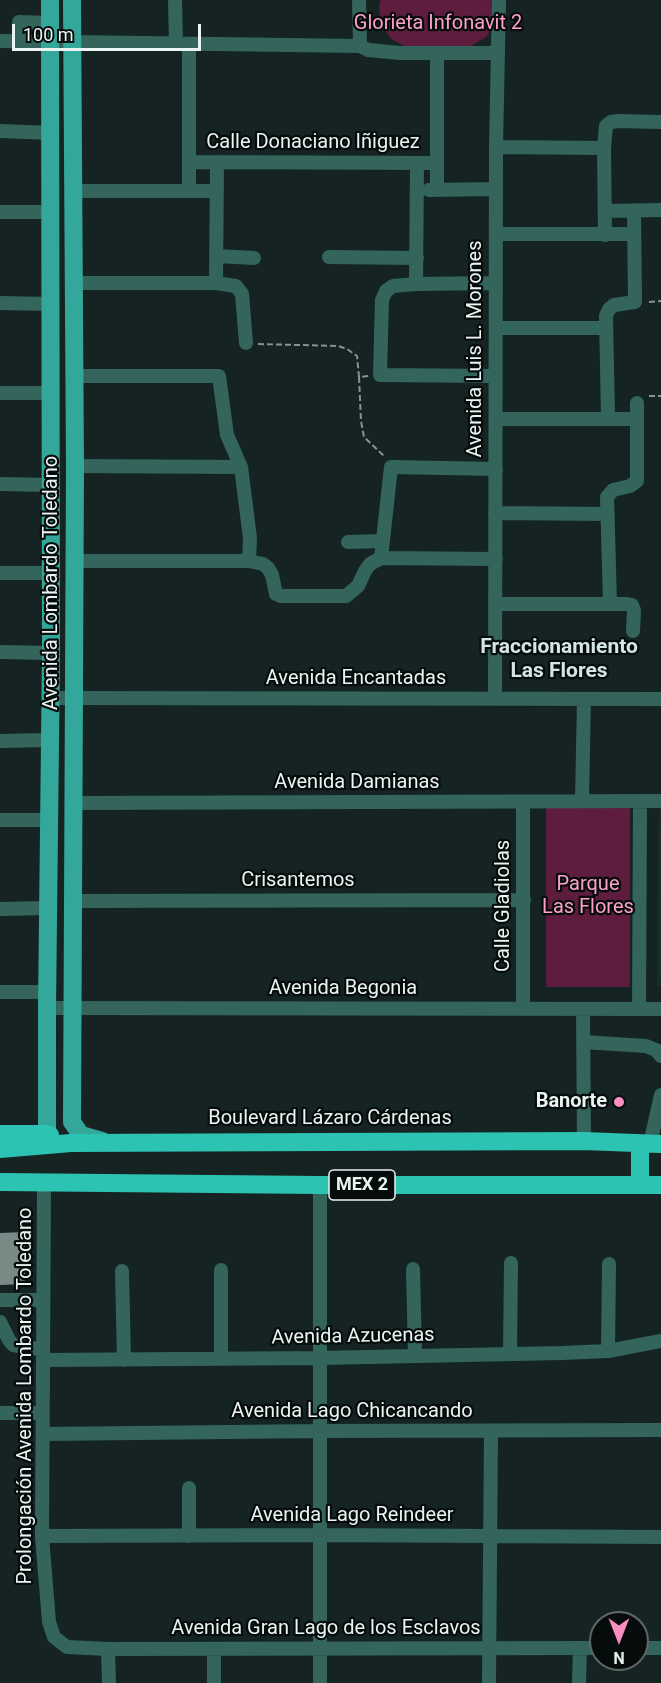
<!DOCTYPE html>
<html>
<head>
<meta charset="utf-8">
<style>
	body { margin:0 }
	#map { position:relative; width:661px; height:1683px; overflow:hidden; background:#152422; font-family:Roboto,sans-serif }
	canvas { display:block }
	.north { position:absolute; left:589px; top:1611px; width:60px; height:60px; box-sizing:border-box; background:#060c0b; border:2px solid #616967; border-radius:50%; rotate:180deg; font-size:16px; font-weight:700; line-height:24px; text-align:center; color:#eaf4f2 }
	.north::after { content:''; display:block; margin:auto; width:21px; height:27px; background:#fc8fc2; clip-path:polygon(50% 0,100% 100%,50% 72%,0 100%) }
	.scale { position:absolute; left:12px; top:24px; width:189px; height:27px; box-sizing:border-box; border:3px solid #eaf4f2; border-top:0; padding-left:8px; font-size:18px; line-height:21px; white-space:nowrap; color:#eaf4f2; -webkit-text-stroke:4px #060c0b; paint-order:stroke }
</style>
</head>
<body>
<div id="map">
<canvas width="661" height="1683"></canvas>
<div class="north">N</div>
<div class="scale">100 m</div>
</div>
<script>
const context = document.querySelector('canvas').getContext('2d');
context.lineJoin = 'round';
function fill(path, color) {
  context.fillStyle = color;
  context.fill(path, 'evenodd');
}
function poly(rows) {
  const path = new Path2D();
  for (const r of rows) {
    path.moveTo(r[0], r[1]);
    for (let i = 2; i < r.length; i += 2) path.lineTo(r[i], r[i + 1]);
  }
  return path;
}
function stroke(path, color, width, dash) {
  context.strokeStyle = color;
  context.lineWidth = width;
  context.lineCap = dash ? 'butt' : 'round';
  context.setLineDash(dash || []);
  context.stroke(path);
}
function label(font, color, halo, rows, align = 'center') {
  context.font = font + ' Roboto,sans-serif';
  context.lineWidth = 4.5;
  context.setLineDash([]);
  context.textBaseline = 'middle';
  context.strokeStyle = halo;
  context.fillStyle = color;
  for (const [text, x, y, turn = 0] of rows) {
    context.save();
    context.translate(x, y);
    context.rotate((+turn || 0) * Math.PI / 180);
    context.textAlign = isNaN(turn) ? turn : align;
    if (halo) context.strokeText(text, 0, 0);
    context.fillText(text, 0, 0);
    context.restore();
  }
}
const built = poly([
	[659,807,661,807,661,986,657,986]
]);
const green = poly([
	[381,0,493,0,494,25,486,37,471,46,458,49,415,48,404,46,390,38,381,24,379,6],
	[546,806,630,806,630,987,546,987]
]);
const building = poly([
	[25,1232,25,1284,0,1285,0,1233]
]);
const path = poly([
	[649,302,661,301],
	[258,344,338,346,347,349,357,356,359,377,369,376],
	[359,377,361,421,364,437,385,457],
	[649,396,661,396]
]);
const minor = poly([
	[175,0,176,44],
	[359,0,360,46],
	[0,41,360,46,368,50,400,53,498,53],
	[19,42,19,22,50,23],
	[189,45,189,191],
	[0,131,51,133],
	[496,147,604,148],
	[189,162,437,163],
	[429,190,496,189],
	[437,190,437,54],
	[73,191,217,191],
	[605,211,661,210],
	[0,212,51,212],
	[496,234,634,234],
	[605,235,604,148,606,126,611,122,618,121,661,122],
	[216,256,254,258],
	[329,257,417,258],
	[74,283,216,283,236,286,242,294,246,343],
	[216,283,217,162],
	[416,284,417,163],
	[0,303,50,304],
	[496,328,606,328],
	[74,376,219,376,227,435,241,467,250,538,249,561],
	[496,376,380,375,382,300,386,291,393,286,416,284,496,283],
	[0,393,50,393],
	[608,418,606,316,609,309,614,305,635,302,634,211],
	[496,419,636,419],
	[75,466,241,467],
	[0,484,50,485],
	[495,513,608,514],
	[348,542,382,541],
	[381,558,391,467,496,469],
	[74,561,249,561,263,564,268,568,272,575,276,594,281,596,346,596,358,586,365,571,370,564,381,558,496,559],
	[0,573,51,573],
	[610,603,607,497,613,490,630,486,637,481,637,403],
	[495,604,627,604,632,605,634,610,633,631],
	[0,652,51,653],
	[51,698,661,699],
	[495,698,496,147,499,0],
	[0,741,50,740],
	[582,801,584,699],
	[523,802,523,1009],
	[74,803,661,801],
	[0,820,49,820],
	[73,901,524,900],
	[0,909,48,908],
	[0,992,47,992],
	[47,1008,661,1009],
	[583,1009,584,1141],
	[639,1009,640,802],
	[583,1042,646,1046,656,1050,661,1056],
	[650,1144,661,1095],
	[44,1189,42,1536,49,1622,54,1637,67,1647,108,1649,601,1648],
	[413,1269,415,1356],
	[221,1270,221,1358],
	[122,1271,124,1360],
	[0,1300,43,1300],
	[0,1322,9,1340,13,1345,27,1348,43,1349],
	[608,1351,609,1264],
	[510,1354,511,1263],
	[44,1360,320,1358,562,1353,608,1351,661,1341],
	[0,1413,43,1413],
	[43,1434,320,1431,661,1430],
	[189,1488,189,1536],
	[42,1536,319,1535,661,1537],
	[637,1648,661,1648],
	[108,1649,109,1683],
	[214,1683,214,1649],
	[320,1683,320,1185],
	[489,1683,491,1431],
	[579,1683,580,1648]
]);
const major = poly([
	[72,0,75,466,72,1122,81,1135,102,1141],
	[47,1134,47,1008,51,653,50,0]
]);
const highway = poly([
	[0,1134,47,1134,50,1135],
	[640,1144,640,1185],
	[0,1149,71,1143,584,1141,661,1144],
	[0,1182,320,1185,661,1185]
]);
const markers = [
	[619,1102,6,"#fc8fc2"]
];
const shields = [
	[362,1185,66]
];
const shieldNames = [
	["MEX 2",362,1185]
];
const parkNames = [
	["Glorieta Infonavit 2",438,24],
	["Parque",588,885],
	["Las Flores",588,908]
];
const streetNames = [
	["Calle Donaciano Iñiguez",313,143],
	["Avenida Luis L. Morones",476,349,-90],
	["Avenida Lombardo Toledano",52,583,-90],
	["Avenida Encantadas",356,679],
	["Avenida Damianas",357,783],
	["Crisantemos",298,881],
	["Calle Gladiolas",504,906,-90],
	["Avenida Begonia",343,989],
	["Boulevard Lázaro Cárdenas",330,1119],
	["Avenida Azucenas",353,1337,-1],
	["Prolongación Avenida Lombardo Toledano",26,1396,-90],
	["Avenida Lago Chicancando",352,1412],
	["Avenida Lago Reindeer",352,1516],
	["Avenida Gran Lago de los Esclavos",326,1629]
];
const poiNames = [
	["Banorte",607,1102]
];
const neighbourhoodNames = [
	["Fraccionamiento",559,648],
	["Las Flores",559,672]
];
fill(built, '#172f2b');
fill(green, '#5e1c3f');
fill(building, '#788986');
stroke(path, '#879391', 2, [6, 3]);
stroke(minor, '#33655d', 14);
stroke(major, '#33a89a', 18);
stroke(highway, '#2dc3b2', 18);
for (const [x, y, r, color] of markers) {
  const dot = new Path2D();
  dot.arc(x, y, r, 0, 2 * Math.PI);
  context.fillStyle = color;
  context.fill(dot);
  stroke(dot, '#060c0b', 2);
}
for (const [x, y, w] of shields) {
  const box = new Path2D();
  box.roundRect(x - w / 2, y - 15, w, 30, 4.5);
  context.fillStyle = '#060c0b';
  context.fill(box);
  stroke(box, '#eaf4f2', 1.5);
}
label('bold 18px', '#eaf4f2', null, shieldNames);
label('20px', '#fda0ca', '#060c0b', parkNames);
label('20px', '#eaf4f2', '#060c0b', streetNames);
label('bold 20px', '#eaf4f2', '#060c0b', poiNames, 'right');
label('bold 21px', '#d3e6e3', '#060c0b', neighbourhoodNames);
</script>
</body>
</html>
